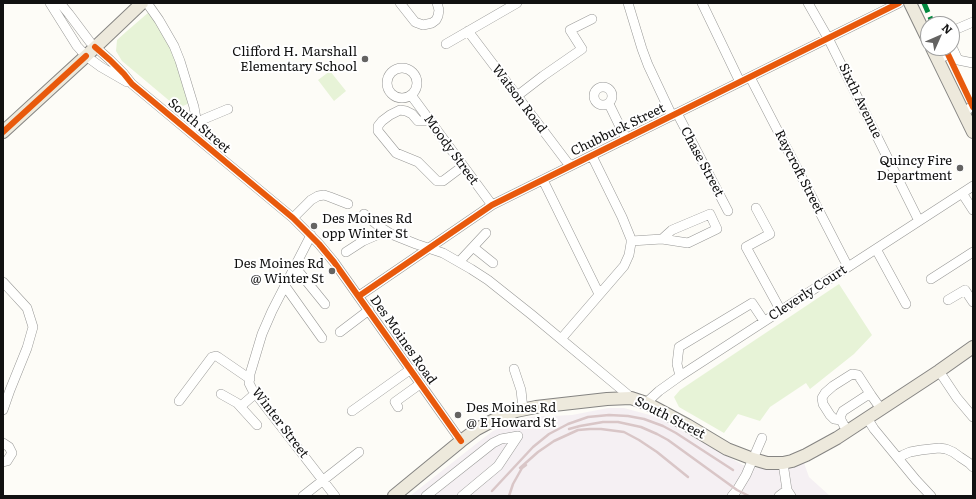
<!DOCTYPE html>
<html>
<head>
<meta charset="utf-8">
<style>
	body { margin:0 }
	#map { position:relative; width:976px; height:499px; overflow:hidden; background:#fdfcf7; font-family:Literata,serif }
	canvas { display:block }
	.frame { position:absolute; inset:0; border:4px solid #111; pointer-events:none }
	.north { position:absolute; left:920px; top:16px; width:40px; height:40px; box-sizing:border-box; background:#fff; border:1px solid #a0a0a0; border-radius:50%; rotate:45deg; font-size:11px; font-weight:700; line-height:16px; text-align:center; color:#111 }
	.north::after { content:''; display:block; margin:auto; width:14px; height:18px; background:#646362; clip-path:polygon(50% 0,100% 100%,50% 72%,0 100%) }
</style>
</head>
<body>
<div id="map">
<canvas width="976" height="499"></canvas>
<div class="frame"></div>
<div class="north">N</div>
</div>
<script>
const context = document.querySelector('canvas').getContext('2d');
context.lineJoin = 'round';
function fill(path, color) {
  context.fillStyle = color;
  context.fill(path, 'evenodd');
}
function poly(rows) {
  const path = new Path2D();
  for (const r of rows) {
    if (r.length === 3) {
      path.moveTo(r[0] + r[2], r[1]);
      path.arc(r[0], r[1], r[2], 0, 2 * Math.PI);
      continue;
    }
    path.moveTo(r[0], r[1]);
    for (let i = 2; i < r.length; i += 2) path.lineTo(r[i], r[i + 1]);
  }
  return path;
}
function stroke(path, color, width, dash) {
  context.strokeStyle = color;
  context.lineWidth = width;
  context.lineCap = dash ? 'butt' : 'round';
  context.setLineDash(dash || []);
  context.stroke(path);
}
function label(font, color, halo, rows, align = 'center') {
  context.font = font + ' Literata,serif';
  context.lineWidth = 4;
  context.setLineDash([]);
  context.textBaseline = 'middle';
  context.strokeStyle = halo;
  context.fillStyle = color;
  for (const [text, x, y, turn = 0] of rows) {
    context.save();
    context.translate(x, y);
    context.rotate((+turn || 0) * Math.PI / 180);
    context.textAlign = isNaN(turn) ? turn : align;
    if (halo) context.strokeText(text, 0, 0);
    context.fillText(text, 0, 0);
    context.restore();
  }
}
const industrial = poly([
	[608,408,624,408,657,417,743,465,756,468,774,468,788,467,804,463,809,477,830,496,410,496,481,440,493,431,516,420,537,416,551,416,572,415]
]);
const green = poly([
	[149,12,162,32,176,58,190,103,178,108,122,61,116,51,117,40,127,31],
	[330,71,346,91,334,101,318,80],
	[839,284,872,335,854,354,810,389,806,383,770,407,760,421,738,414,724,433,679,407,674,397,680,390]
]);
const minor = poly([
	[50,3,77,46,86,56,101,67,127,82],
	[60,3,69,14,90,42,110,60,124,74,132,84,293,218,319,244,334,262,461,441],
	[147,3,159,20,174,46,180,61,194,107,197,124],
	[400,3,415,22,423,25,432,23,436,20,438,16,439,10,437,3],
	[628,3,642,49,648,65,672,116],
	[702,3,740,82],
	[808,3,828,38,919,221],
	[468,31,570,166],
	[952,31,973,22],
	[446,44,517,3],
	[952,47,958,60,973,63],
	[937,60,954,51],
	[402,83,15],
	[750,77,848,267],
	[603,96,9],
	[411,95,492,205],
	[517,96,543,76,582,49,570,30,592,19],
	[609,104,626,139],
	[677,113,728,211],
	[964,113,973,105],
	[430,121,418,121,412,114,406,111,400,110,390,115,382,121,378,126,378,131,396,153,418,162,437,181,443,181,463,166],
	[195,127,197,124,204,119,228,109],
	[543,180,599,294],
	[962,193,973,210],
	[756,208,770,234,746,247,781,311],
	[364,214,380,227,391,234,416,244,443,253,471,269,488,280,532,315,627,394,631,398],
	[293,218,311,200,318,196,324,195,330,197,348,204],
	[311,235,272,311,262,334,250,374,249,383,252,389,335,496],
	[631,241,662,239,688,243,717,229,710,214,672,230,662,239],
	[473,247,493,263],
	[876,249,906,304],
	[346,252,363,241,386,231],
	[459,262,486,233],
	[295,267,325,304],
	[931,279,973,252],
	[3,282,27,308,33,327,27,348,10,390,3,410],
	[285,286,322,338],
	[359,296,492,205,899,3],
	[948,300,965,290,973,302],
	[340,332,369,310],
	[561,339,624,266,629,255,631,243,631,239,622,217,592,156],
	[514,369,521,390,523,409],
	[939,371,957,398,973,417],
	[680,376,677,364,679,347,752,303,764,321],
	[221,394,237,403,257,425],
	[179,401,212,357,216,356,218,357,250,379],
	[646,403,659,391,680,376,919,221,973,186],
	[241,406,256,393],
	[398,407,395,402,420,384],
	[352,411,411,369],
	[867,418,874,429,916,480,931,496],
	[841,420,834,419,830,415,823,404,822,398,825,393,833,386,852,374,858,375,871,395],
	[847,431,841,420,841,415,843,411,866,396,871,395,881,409],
	[3,443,9,447,12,453,7,461,3,462],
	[898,458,903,455,910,452,921,450,939,448,946,449,953,452,960,457,969,463,973,467],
	[783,463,787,490,791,496],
	[303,496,359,452],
	[426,496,493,443,501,439,518,436,498,466,462,496],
	[732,496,737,490,746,475,762,438],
	[779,496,787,490]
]);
const major = poly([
	[910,3,928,40],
	[932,48,973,132],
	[3,132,86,56,142,3],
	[394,496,461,441,477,429,494,420,516,411,536,407,607,399,631,398,646,403,687,425,727,449,753,459,767,463,783,463,792,461,806,455,837,438,939,371,973,347]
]);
const rail = poly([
	[569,429,580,426,603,422,618,422,641,427,657,434,668,440,737,490,749,496],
	[520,468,538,452,554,441,578,430,590,429,601,429,624,432,639,440,657,452,688,477],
	[492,491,533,447,549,434,568,424,588,417,609,415,628,416,644,419,663,426,676,433,733,470],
	[509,496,513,484,522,468,526,465]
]);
const quiet = poly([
	[924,3,933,24]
]);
const cycleway = poly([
	[95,47,110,60,124,74,132,84,293,218,319,244,334,262,461,441],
	[945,48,973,107],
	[3,132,86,56],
	[359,296,492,205,899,3]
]);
const markers = [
	[365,59,4,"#646362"],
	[960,168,4,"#646362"],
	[314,226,4,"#646362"],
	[332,271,4,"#646362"],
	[458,415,4,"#646362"]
];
const poiNames = [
	["Clifford H. Marshall",357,52],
	["Elementary School",357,67],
	["Quincy Fire",952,161],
	["Department",952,176],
	["Des Moines Rd",322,219,"left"],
	["opp Winter St",322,234,"left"],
	["Des Moines Rd",324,264],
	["@ Winter St",324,279],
	["Des Moines Rd",466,408,"left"],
	["@ E Howard St",466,423,"left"]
];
const streetNames = [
	["Watson Road",519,99,53],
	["Sixth Avenue",860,101,64],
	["South Street",199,126,40],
	["Chubbuck Street",618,130,-26],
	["Moody Street",451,150,54],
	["Chase Street",702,162,62],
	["Raycroft Street",799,172,63],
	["Cleverly Court",808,293,-33],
	["Des Moines Road",403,340,55],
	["South Street",670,418,27],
	["Winter Street",280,423,53]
];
fill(industrial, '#f5f0f3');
fill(green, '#e7f3d7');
stroke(minor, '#979795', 10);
stroke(major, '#858482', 14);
stroke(minor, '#fffffe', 9);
stroke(major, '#ede9dc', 12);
stroke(rail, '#d9c6c7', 2.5);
stroke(quiet, '#00873e', 5, [10, 5]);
stroke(cycleway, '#e8590c', 6);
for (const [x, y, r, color] of markers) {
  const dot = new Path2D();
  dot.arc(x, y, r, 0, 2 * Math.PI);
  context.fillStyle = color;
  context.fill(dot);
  stroke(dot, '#fff', 1.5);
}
label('13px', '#111', '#fff', poiNames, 'right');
label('13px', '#111', '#fff', streetNames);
</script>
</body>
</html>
